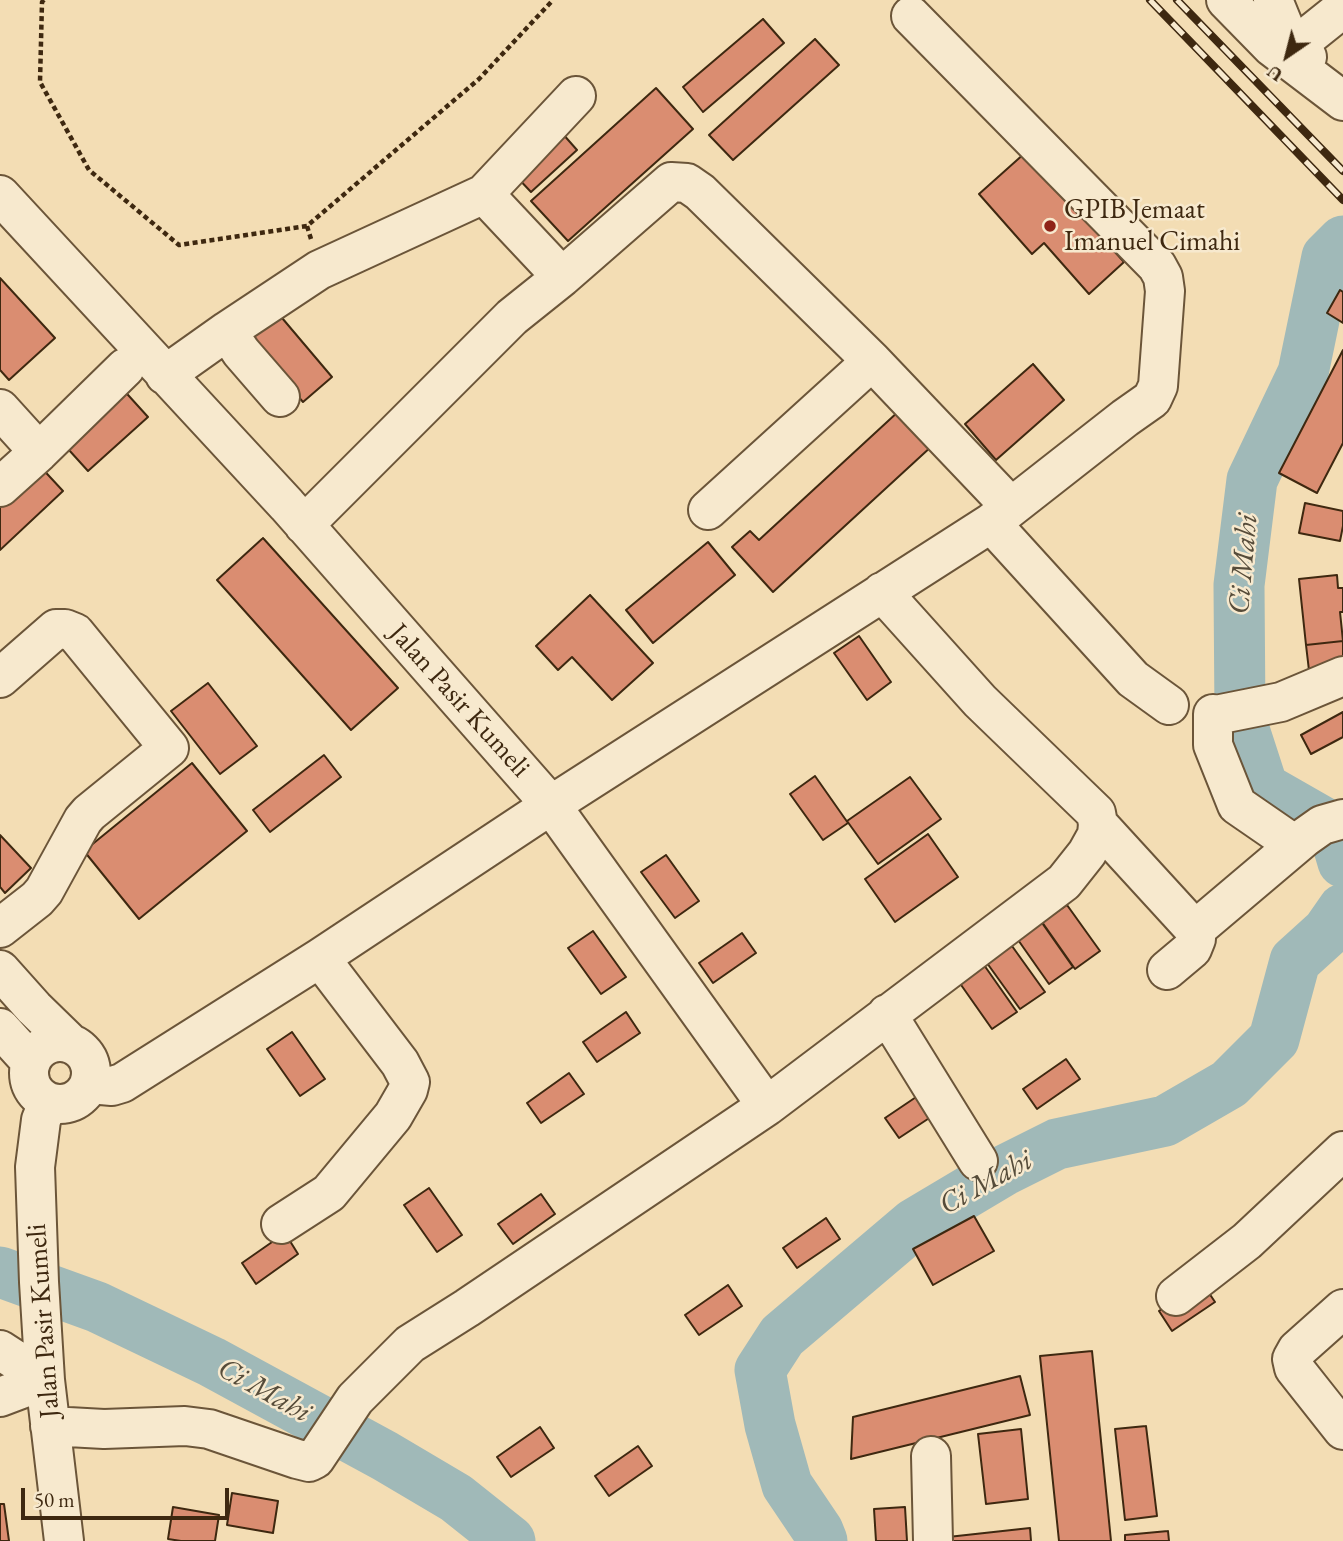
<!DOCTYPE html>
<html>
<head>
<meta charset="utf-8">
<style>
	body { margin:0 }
	#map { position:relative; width:1343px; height:1541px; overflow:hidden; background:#f3ddb4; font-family:"EB Garamond",serif }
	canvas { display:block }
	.north { position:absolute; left:1252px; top:21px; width:70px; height:70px; -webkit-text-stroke:5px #f7e9ce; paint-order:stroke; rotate:215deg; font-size:19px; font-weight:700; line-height:28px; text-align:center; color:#3e2810 }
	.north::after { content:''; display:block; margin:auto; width:24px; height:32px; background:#3e2810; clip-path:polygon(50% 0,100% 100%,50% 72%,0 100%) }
	.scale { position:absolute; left:21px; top:1488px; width:208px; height:32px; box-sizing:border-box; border:4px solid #3e2810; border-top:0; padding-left:9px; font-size:21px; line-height:24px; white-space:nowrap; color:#3e2810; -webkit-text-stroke:5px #f7e9ce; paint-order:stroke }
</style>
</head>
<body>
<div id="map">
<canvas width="1343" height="1541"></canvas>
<div class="north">U</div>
<div class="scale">50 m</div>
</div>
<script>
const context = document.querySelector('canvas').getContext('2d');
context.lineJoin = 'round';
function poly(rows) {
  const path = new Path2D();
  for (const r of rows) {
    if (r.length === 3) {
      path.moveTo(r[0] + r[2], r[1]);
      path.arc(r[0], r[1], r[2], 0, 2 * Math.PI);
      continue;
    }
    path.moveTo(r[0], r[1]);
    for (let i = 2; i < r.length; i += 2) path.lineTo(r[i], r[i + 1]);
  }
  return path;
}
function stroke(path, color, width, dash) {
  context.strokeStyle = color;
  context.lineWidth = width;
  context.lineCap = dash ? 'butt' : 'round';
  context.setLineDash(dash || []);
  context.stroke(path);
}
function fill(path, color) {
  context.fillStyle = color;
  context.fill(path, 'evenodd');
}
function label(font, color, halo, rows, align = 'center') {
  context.font = font + ' "EB Garamond",serif';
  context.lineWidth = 5;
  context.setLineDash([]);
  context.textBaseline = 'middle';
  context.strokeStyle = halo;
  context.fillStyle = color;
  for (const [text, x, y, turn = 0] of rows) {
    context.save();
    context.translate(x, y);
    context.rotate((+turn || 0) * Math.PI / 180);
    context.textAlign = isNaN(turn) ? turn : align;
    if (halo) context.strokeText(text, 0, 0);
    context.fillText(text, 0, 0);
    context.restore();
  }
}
const river = poly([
	[1343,241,1327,257,1303,373,1252,480,1239,585,1240,717,1263,788,1333,828,1343,862],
	[0,1272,97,1307,212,1362,385,1456,456,1498,510,1541],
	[822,1541,818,1531,787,1485,770,1425,760,1370,782,1336,914,1224,1003,1171,1057,1144,1165,1121,1229,1084,1274,1039,1295,961,1327,932,1343,909]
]);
const building = poly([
	[763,19,784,43,703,112,683,87,763,19],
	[815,39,839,65,733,160,709,135,815,39],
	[656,88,693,129,568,241,531,201,656,88],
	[562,133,577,150,531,192,515,175,562,133],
	[1035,144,1077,210,1124,262,1089,294,1044,243,1032,254,979,194,1035,144],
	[0,278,55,338,9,380,0,370,0,278],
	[1340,290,1343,292,1343,323,1327,313,1340,290],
	[277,312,332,377,303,402,247,338,277,312],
	[1343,350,1343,443,1317,493,1279,473,1343,350],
	[1033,364,1064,400,996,460,965,424,1033,364],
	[119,385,148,417,88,471,59,439,119,385],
	[900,410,933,445,773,592,732,547,750,531,759,540,900,410],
	[37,463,63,491,0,550,0,498,37,463],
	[1305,503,1343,511,1343,526,1340,541,1299,533,1305,503],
	[263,538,398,688,351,730,217,580,263,538],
	[708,542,735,575,653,643,626,610,708,542],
	[1337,575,1338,588,1343,588,1343,612,1340,612,1343,641,1306,645,1299,579,1337,575],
	[590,595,653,663,612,700,572,657,558,670,536,646,590,595],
	[859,636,891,682,867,700,834,653,859,636],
	[1343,641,1343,666,1310,679,1306,645,1343,641],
	[208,683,257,746,220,774,171,711,208,683],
	[1343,712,1343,737,1311,754,1301,735,1343,712],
	[324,755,341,777,270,832,253,810,324,755],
	[192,763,247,831,139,919,84,851,192,763],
	[815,776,848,823,823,840,790,794,815,776],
	[910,777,941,819,878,864,847,821,910,777],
	[928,834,958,877,895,922,865,879,928,834],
	[0,835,31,868,5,893,0,887,0,835],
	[666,855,699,901,675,918,641,872,666,855],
	[1067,905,1100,951,1075,969,1042,922,1067,905],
	[1040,920,1073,967,1049,984,1016,937,1040,920],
	[593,931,626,977,601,994,568,948,593,931],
	[742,933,756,953,713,983,699,963,742,933],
	[1012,946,1045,992,1020,1009,987,963,1012,946],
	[984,965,1017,1012,992,1029,959,982,984,965],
	[626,1012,640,1033,597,1062,583,1042,626,1012],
	[292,1032,325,1079,300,1096,267,1049,292,1032],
	[1066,1059,1080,1079,1037,1109,1023,1089,1066,1059],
	[569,1073,584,1094,541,1123,527,1103,569,1073],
	[928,1089,943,1109,899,1138,885,1118,928,1089],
	[429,1188,462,1235,437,1252,404,1205,429,1188],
	[541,1194,555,1214,513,1244,498,1224,541,1194],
	[974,1216,994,1251,933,1285,913,1249,974,1216],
	[826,1218,840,1239,797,1268,783,1248,826,1218],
	[285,1233,298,1254,256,1284,242,1263,285,1233],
	[1201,1281,1215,1302,1172,1331,1159,1311,1201,1281],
	[728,1285,742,1306,699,1335,685,1315,728,1285],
	[1092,1351,1111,1541,1059,1541,1040,1356,1092,1351],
	[1020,1376,1030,1415,851,1459,853,1417,1020,1376],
	[1146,1426,1157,1516,1125,1520,1115,1429,1146,1426],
	[540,1427,554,1448,511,1477,497,1457,540,1427],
	[1021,1429,1028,1499,986,1504,978,1434,1021,1429],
	[638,1446,652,1466,609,1496,595,1476,638,1446],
	[232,1493,278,1501,273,1533,227,1525,232,1493],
	[0,1504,4,1504,9,1541,0,1541,0,1504],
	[173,1507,219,1515,215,1541,181,1541,168,1539,173,1507],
	[905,1507,907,1541,876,1541,874,1509,905,1507],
	[1030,1528,1031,1541,948,1541,948,1537,1030,1528],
	[1168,1531,1169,1541,1125,1541,1125,1535,1168,1531]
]);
const path = poly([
	[44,0,42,2,40,82,89,170,179,245,307,226],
	[311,239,307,226,479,79,553,0]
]);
const minor = poly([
	[1226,0,1272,47,1343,101],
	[1273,0,1286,32,1307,57],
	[1297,45,1337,13,1343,10],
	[484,194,576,96],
	[0,195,287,505,551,805,767,1106],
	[165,375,227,331],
	[280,397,241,352,227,331,319,270,484,194,562,277],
	[0,409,39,452],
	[0,487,39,452,125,368],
	[708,510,872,361],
	[991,523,1133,679,1169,705],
	[304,525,512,317,562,277,671,182,687,183,700,192,872,361,1011,507],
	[0,678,56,629,65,629,75,633,169,748,89,813,83,820,44,891,37,899,0,928],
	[1213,714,1213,745,1237,805,1295,845],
	[1221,714,1281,702,1343,676],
	[1098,824,1195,930],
	[1195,930,1305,837,1322,825,1343,819],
	[0,970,34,1008,71,1044],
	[1167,970,1192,949,1196,939,1195,930],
	[887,1014,978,1161],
	[0,1028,30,1061],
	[60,1073,31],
	[90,1084,112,1086,122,1083,320,958,551,805,991,523,1125,418,1152,399,1158,386,1165,291,1163,277,1157,266,911,16],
	[48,1103,41,1120,35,1167,39,1282,45,1380,64,1541],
	[281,1224,329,1193,393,1116,408,1090,410,1082,400,1063,320,958],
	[1176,1296,1247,1241,1343,1151],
	[1343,1309,1297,1350,1292,1359,1294,1368,1343,1430],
	[0,1350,17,1361,44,1365],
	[0,1397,45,1380],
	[50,1426,104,1429,185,1426,209,1429,297,1459,309,1462,315,1459,355,1399,410,1344,467,1308,767,1106,1064,882,1087,853,1097,835,1098,824,1096,813,980,701,882,592],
	[931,1456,933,1541]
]);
const rail = poly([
	[1150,0,1343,200],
	[1177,0,1343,171]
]);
const markers = [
	[1050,226,7,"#8f2418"]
];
const poiNames = [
	["GPIB Jemaat",1064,210],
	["Imanuel Cimahi",1064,242]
];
const streetNames = [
	["Jalan Pasir Kumeli",459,701,48],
	["Jalan Pasir Kumeli",44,1321,-94]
];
const waterNames = [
	["Ci Mahi",1244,564,-85],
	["Ci Mahi",986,1183,-29],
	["Ci Mahi",264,1391,29]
];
stroke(river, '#a0b9b8', 51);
fill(building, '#da8d71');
stroke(building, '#3e2810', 2);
stroke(minor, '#6b5539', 42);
stroke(path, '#3e2810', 4.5, [5, 3.5]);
stroke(minor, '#f7e9ce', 38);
stroke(rail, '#3e2810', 8);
stroke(rail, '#f7e9ce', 5, [16]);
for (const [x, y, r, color] of markers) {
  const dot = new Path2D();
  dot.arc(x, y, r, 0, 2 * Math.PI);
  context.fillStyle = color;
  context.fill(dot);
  stroke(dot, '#f7e9ce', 2.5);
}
label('28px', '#3e2810', '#f7e9ce', poiNames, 'left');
label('28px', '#3e2810', '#f7e9ce', streetNames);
label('italic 30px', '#564c3a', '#f7e9ce', waterNames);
</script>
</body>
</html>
